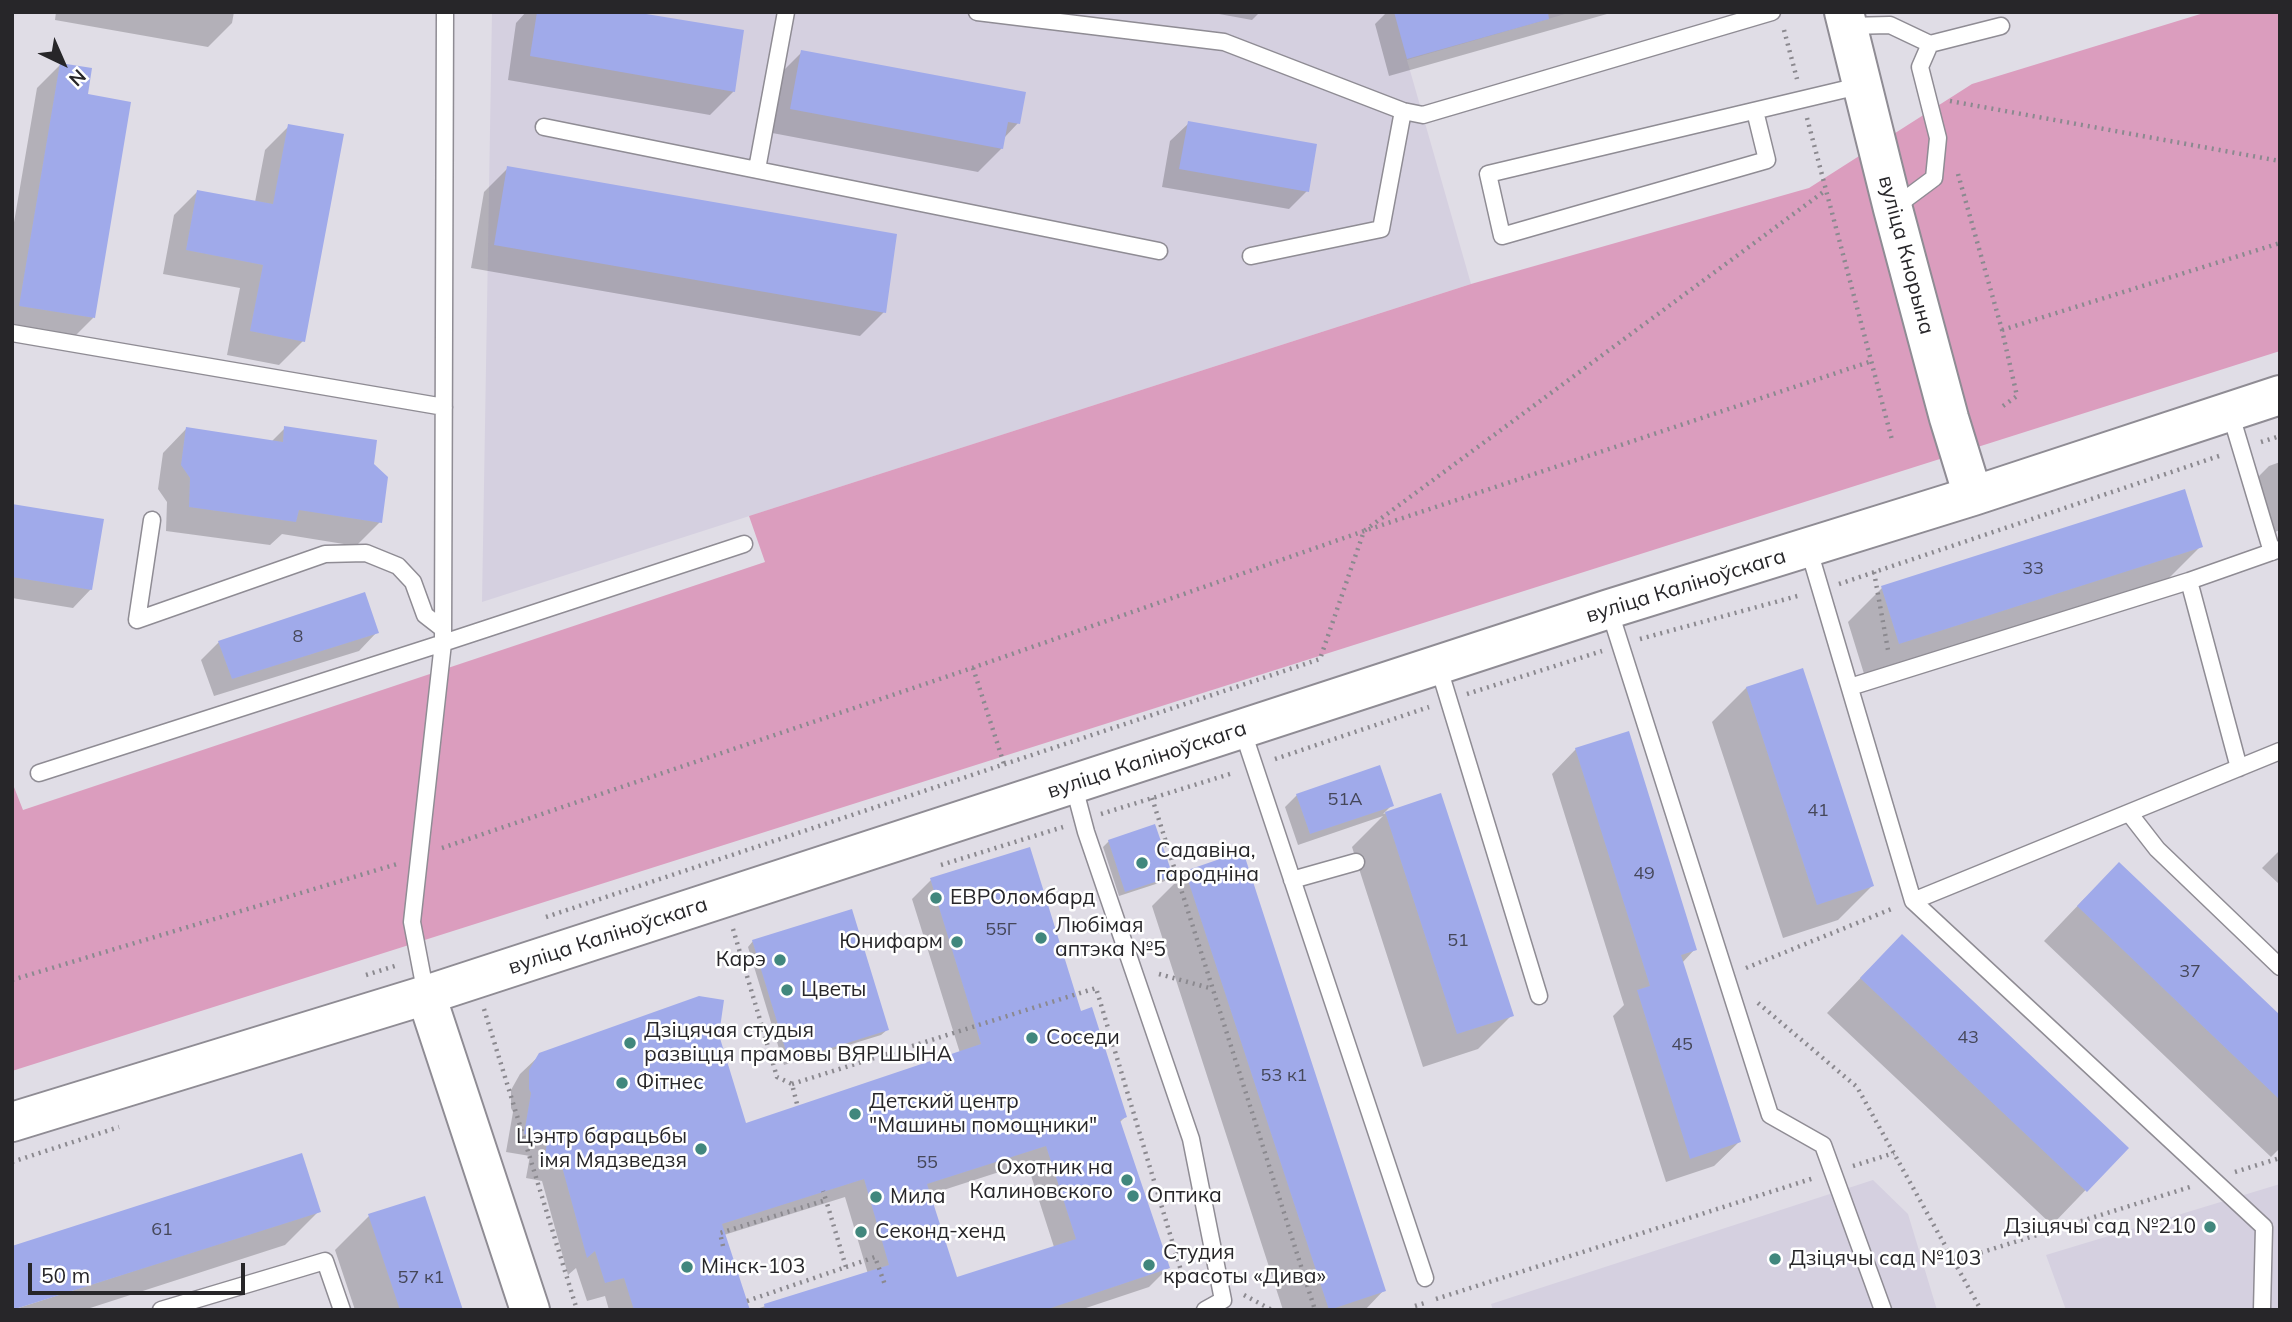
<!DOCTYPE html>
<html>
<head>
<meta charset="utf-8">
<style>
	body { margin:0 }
	#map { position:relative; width:2292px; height:1322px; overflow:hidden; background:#e0dde6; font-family:Mulish,sans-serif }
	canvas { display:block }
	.frame { position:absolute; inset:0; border:14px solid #272629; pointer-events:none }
	.north { position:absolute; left:28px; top:28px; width:70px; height:70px; -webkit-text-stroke:5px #fff; paint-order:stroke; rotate:136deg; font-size:19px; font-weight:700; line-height:28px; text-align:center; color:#272629 }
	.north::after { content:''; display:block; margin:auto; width:24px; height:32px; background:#272629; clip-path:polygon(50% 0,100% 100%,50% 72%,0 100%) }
	.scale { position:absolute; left:28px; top:1263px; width:217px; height:32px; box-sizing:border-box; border:4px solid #272629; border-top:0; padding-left:9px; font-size:21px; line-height:24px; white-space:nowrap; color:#272629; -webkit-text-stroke:5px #fff; paint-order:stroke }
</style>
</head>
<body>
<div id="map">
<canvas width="2292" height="1322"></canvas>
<div class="frame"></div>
<div class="north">N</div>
<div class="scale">50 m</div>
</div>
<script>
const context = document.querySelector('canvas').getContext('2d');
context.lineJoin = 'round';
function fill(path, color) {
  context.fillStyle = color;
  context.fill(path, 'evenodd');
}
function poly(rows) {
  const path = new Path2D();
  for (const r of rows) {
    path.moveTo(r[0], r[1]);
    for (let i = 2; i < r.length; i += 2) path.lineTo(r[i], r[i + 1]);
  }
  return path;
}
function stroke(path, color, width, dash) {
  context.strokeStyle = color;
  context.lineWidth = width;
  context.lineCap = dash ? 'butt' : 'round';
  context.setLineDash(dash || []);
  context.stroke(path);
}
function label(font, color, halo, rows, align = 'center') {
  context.font = font + ' Mulish,sans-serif';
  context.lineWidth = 5;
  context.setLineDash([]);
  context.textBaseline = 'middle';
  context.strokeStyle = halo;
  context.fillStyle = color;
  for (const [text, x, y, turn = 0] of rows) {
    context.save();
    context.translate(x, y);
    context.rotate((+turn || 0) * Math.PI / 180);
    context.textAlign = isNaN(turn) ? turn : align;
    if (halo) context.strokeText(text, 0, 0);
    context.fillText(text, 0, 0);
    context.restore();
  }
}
const built = poly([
	[492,12,1572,12,1407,60,1471,284,482,602],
	[1873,1180,1908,1214,1937,1310,1493,1310,1491,1304],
	[2280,1184,2280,1310,2066,1310,2046,1255]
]);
const green = poly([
	[2207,12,2280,12,2280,351,12,1071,12,782,23,810,765,562,749,516,1471,284,1809,188,1972,84]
]);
const shadow = poly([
	[56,12,234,12,232,23,208,47,55,20],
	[526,12,623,12,734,91,710,115,508,80,516,23],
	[1208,12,1260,12,1252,20],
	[1387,12,1614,12,1389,76,1375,24],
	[802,52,1018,123,1004,138,1002,148,978,172,767,132,778,76],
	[61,64,86,96,93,318,69,342,12,332,12,234,37,88],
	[1189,123,1307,191,1289,209,1162,187,1170,141],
	[289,126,303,341,279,365,227,355,240,288,163,274,174,215,198,191,255,202,265,150],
	[508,168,884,312,860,336,471,268,484,192],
	[285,428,372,465,380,522,356,546,282,534,270,545,166,531,167,502,158,489,163,453,186,429,271,442],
	[2280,462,2280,530,2275,532,2257,478,2269,466],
	[12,506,91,589,73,608,12,598],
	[2201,546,2167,580,1865,677,1848,622,1882,588],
	[377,632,359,651,214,696,201,660,219,642],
	[1802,670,1872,886,1838,920,1783,938,1712,722,1746,688],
	[1576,749,1695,949,1682,963,1739,1142,1714,1166,1666,1182,1613,1016,1624,1005,1552,774],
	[1297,795,1392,805,1383,814,1440,796,1512,1015,1478,1049,1423,1067,1352,847,1383,816,1298,845,1285,807],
	[1109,841,1171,876,1165,881,1119,896,1103,847],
	[2280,850,2280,885,2262,868],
	[1186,872,1384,1290,1365,1310,1283,1310,1152,906],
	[931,880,1080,1013,1125,1117,1119,1123,1168,1268,1149,1287,1080,1310,753,1310,868,1274,845,1197,724,1235,748,1310,609,1310,605,1296,587,1301,576,1268,568,1275,542,1181,526,1178,530,1156,506,1152,513,1112,511,1108,511,1090,520,1074,540,1055,717,1035,745,1125,960,1053,912,899],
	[1027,1163,1054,1247,955,1279,928,1195],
	[2085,898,2280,1017,2280,1148,2271,1157,2044,941],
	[753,941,887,1030,881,1035,784,1065,748,947],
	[1868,970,2126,1148,2052,1225,1827,1013],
	[319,1211,285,1245,84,1310,12,1310],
	[369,1216,461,1310,355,1310,335,1250]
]);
const building = poly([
	[537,12,634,12,744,30,735,92,530,56],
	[1394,12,1548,12,1549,19,1407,59],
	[801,50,1026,92,1020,124,1008,122,1003,149,790,109],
	[60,63,92,68,88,94,131,102,95,318,19,306],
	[1188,121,1317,144,1309,192,1179,169],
	[288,124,344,134,305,342,250,331,263,265,186,250,197,190,273,204],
	[507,166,897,234,886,313,494,245],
	[284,426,377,440,374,464,388,477,382,523,299,510,296,522,189,507,190,478,181,465,186,427,283,442],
	[2185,489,2203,547,1899,644,1881,586],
	[12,504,104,519,92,590,12,577],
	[365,592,379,633,232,679,218,641],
	[1803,668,1874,886,1817,905,1746,687],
	[1629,731,1697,950,1681,955,1741,1142,1690,1159,1637,990,1650,986,1575,748],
	[1380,765,1394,806,1310,834,1296,794],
	[1441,793,1514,1016,1457,1034,1385,812],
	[1155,824,1173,876,1125,892,1108,840],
	[1030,847,1081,1011,1092,1007,1127,1117,1120,1120,1170,1268,1045,1310,765,1310,764,1304,889,1265,864,1179,722,1224,750,1310,634,1310,624,1278,605,1283,595,1251,587,1258,561,1163,544,1160,548,1138,524,1134,531,1093,529,1089,529,1070,539,1053,699,996,724,1000,719,1035,746,1123,981,1044,930,878],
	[1046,1146,1076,1239,957,1277,927,1184],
	[1243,851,1386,1291,1329,1310,1185,871],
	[2119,862,2280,1015,2280,1100,2077,906],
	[852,909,889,1030,789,1061,752,940],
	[1902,934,2129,1148,2087,1192,1860,978],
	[302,1153,321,1212,12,1310,12,1246],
	[425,1196,463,1310,400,1310,368,1214]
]);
const path = poly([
	[1784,30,1797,79],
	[1950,101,2280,161],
	[1807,118,1892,440],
	[1958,174,2002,330,2017,396,2003,406],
	[2002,330,2280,243],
	[2261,442,2280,436],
	[1874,572,1888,650,1885,652],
	[1839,584,2222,455],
	[1640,639,1801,595],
	[973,668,1004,764],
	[1467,694,1602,651],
	[1275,759,1429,707],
	[1152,798,1315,1310],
	[1101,814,1233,773],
	[442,848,972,668,1364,531,1872,361],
	[941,865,1063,827],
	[546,917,1320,659,1364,531,1826,190],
	[733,929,777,1077,792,1084,797,1104],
	[1746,968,1894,908],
	[1159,974,1213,989],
	[366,975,398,965],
	[12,980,397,864],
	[1758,1003,1857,1087,1981,1310],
	[484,1009,577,1310],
	[792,1084,1096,988,1182,1274,1197,1277],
	[12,1162,119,1127],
	[1853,1166,1894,1153],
	[2235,1172,2280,1158],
	[723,1246,720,1233,826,1200,823,1191],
	[1954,1261,2190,1187],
	[846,1267,875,1257,885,1285],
	[1244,1295,1272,1310],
	[1436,1299,1814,1178],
	[747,1301,846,1267,826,1200],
	[1415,1306,1428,1302]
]);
const service = poly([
	[445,12,443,643,744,544],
	[977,12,1224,42,1403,111,1423,115,1772,12],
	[1848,26,1890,25,1930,44,2001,26],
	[1755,111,1767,160,1502,236,1488,174,1863,85],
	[544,127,1159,251],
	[757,169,786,12],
	[1895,207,1934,178,1938,138,1920,67,1930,44],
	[1251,256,1381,229,1403,111],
	[12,333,444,407],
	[2230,412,2272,552],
	[152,520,137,620,325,554,366,553,398,566,413,582,425,615,443,629],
	[1808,547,1913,901,2264,1227,2262,1310],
	[2189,581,2239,768],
	[1609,609,1770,1115,1823,1145,1883,1310],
	[1438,665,1539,996],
	[1850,687,2189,581,2280,549],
	[1242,729,1425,1278],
	[39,773,443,643,412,922,426,995],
	[1073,783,1086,832,1191,1139,1223,1300,1205,1310],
	[2129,813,2157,849,2280,967],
	[1292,880,1356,862],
	[1913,901,2280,751],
	[161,1310,325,1261,342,1310]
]);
const tertiary = poly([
	[426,995,530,1310]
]);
const secondary = poly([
	[1844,12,1893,209,1949,418,1973,496],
	[12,1122,426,995,1609,609,1973,496,2280,395]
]);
const markers = [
	[1142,863,7,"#41877d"],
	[936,898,7,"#41877d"],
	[1041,938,7,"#41877d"],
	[957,942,7,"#41877d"],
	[780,960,7,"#41877d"],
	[787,990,7,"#41877d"],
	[1032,1038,7,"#41877d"],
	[630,1043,7,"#41877d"],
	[622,1083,7,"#41877d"],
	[855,1114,7,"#41877d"],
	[701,1149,7,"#41877d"],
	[1127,1180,7,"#41877d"],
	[1133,1196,7,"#41877d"],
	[876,1197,7,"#41877d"],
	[2210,1227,7,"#41877d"],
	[861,1232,7,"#41877d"],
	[1775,1259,7,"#41877d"],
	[1149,1265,7,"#41877d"],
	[687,1267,7,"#41877d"]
];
const numberNames = [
	["33",2033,569],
	["8",298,637],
	["51А",1345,800],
	["41",1818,811],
	["49",1644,874],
	["55Г",1001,930],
	["51",1458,941],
	["37",2190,972],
	["43",1968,1038],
	["45",1682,1045],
	["53 к1",1284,1076],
	["55",927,1163],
	["61",162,1230],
	["57 к1",421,1278]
];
const streetNames = [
	["вуліца Кнорына",1906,255,75],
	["вуліца Каліноўскага",1686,586,-17],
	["вуліца Каліноўскага",1147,760,-18],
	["вуліца Каліноўскага",608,936,-18]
];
const poiNames = [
	["Садавіна,",1156,851],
	["гародніна",1156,875],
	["ЕВРОломбард",950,898],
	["Любімая",1055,926],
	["аптэка №5",1055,950],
	["Юнифарм",943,942,"right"],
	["Карэ",766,960,"right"],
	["Цветы",801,990],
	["Дзіцячая студыя",644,1031],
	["развіцця прамовы ВЯРШЫНА",644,1055],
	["Соседи",1046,1038],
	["Фітнес",636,1083],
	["Детский центр",869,1102],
	["\"Машины помощники\"",869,1126],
	["Цэнтр барацьбы",687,1137,"right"],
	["імя Мядзведзя",687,1161,"right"],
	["Охотник на",1113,1168,"right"],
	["Калиновского",1113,1192,"right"],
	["Оптика",1147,1196],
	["Мила",890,1197],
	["Дзіцячы сад №210",2196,1227,"right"],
	["Секонд-хенд",875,1232],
	["Студия",1163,1253],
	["красоты «Дива»",1163,1277],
	["Дзіцячы сад №103",1789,1259],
	["Мінск-103",701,1267]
];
fill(built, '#d5d0e0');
fill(green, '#db9dbe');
fill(shadow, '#0003');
fill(building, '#a0aaea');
stroke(service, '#8f8c94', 19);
stroke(tertiary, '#8f8c94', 42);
stroke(secondary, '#8f8c94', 42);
stroke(path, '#8b898f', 4.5, [2, 5]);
stroke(service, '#fff', 16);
stroke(tertiary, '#fff', 38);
stroke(secondary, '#fff', 38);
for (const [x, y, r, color] of markers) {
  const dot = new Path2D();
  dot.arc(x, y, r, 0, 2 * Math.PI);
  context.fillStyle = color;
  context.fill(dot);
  stroke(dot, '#fff', 2.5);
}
label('18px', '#454759', null, numberNames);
label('21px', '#272629', '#fff', streetNames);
label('21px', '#272629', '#fff', poiNames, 'left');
</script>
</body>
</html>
